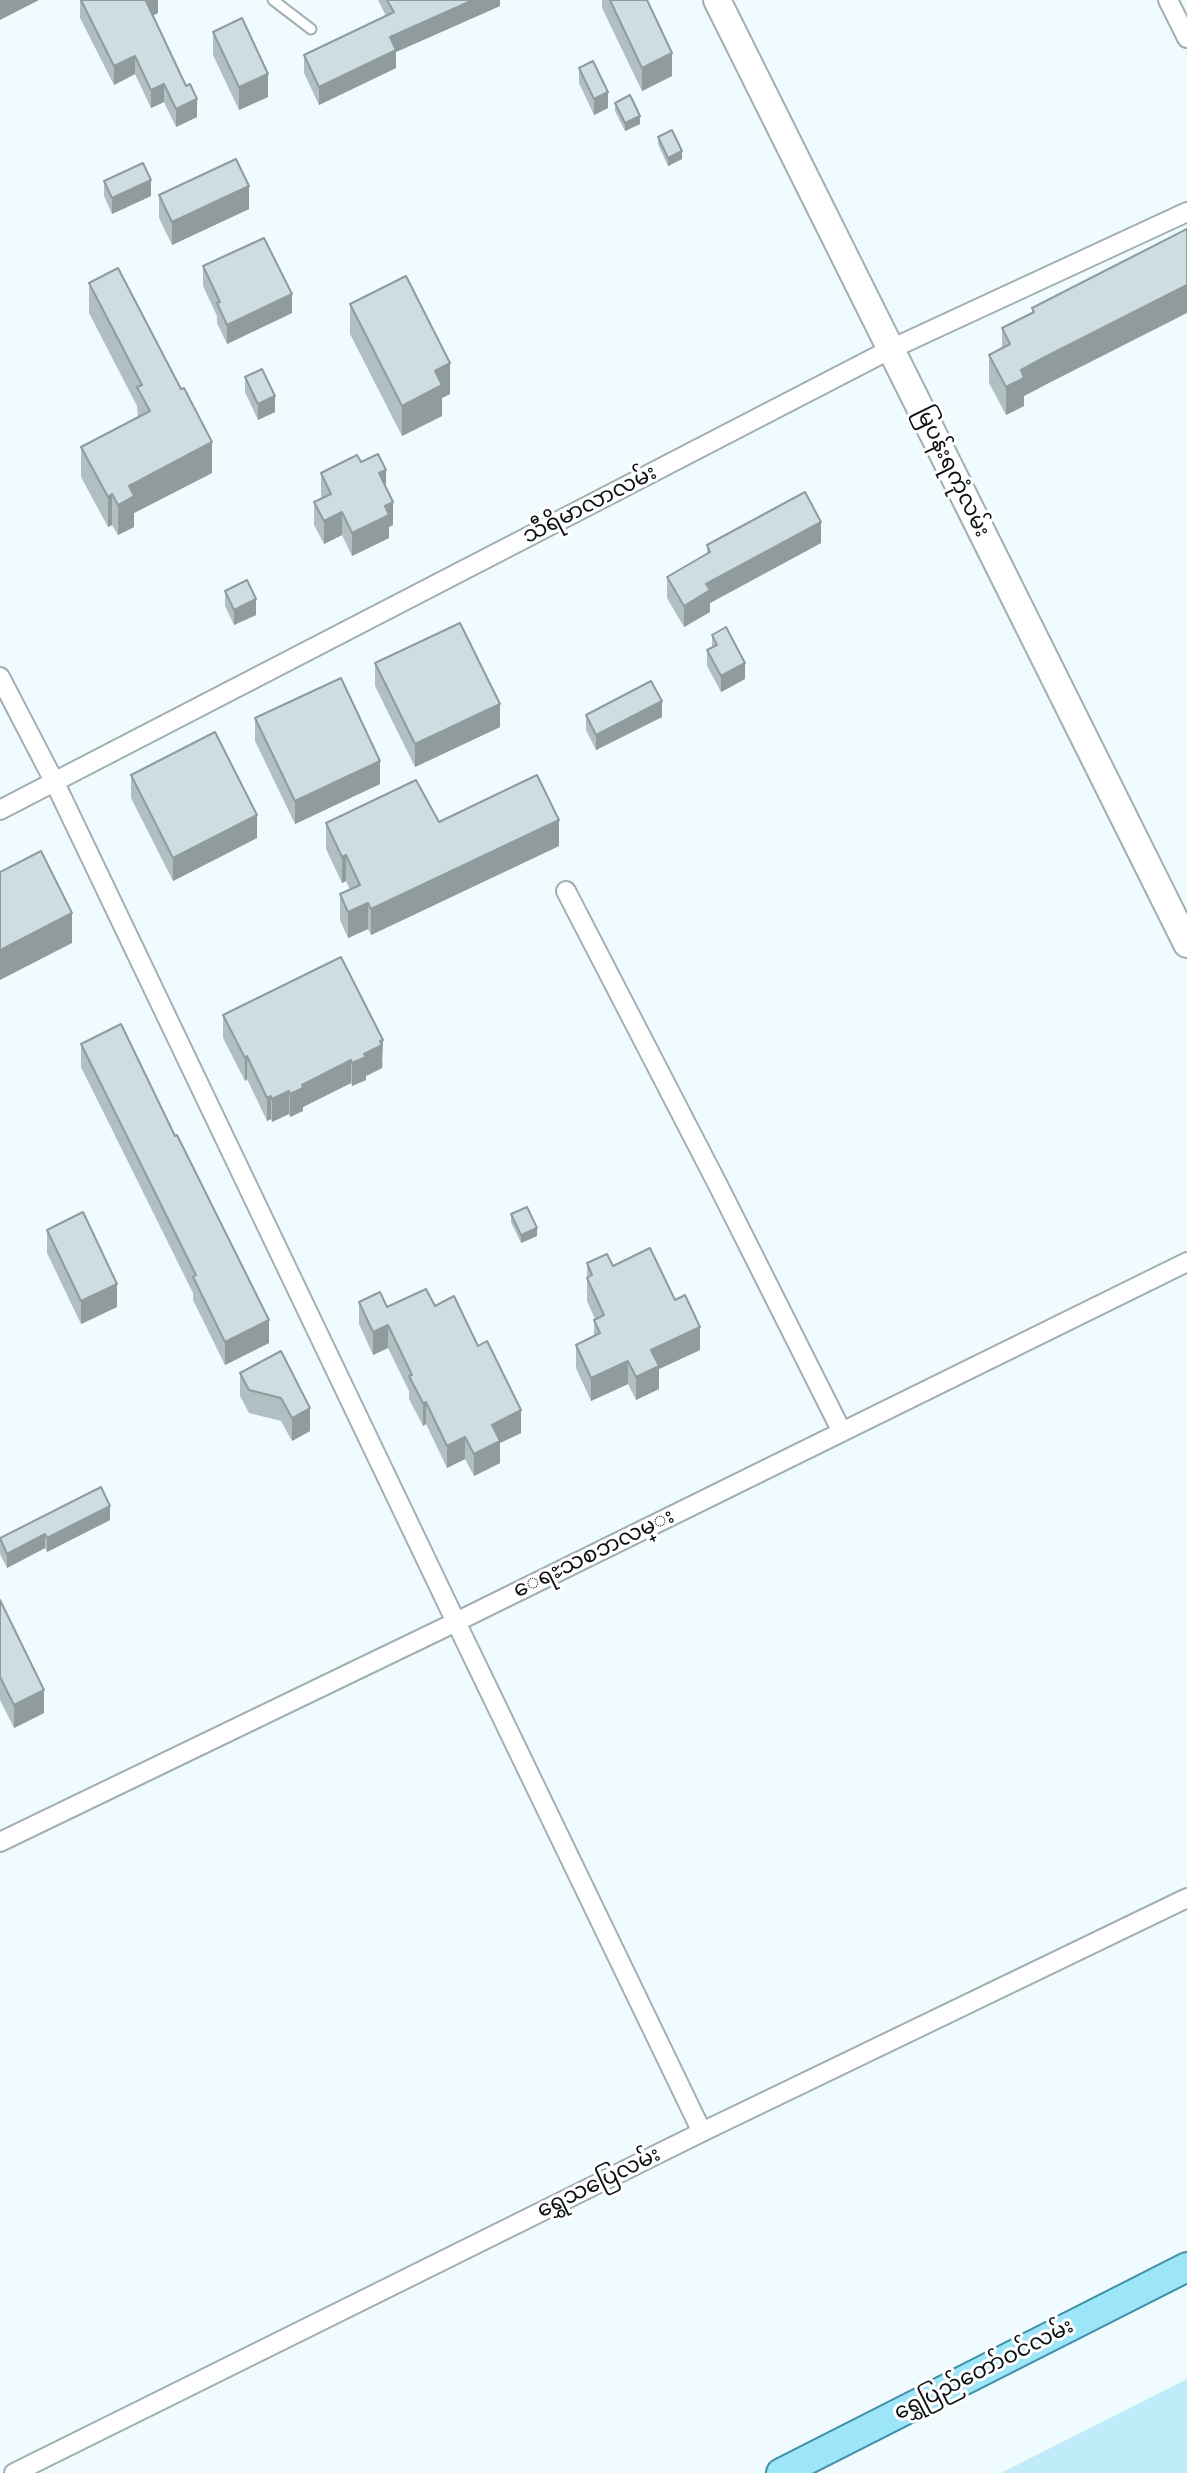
<!DOCTYPE html>
<html>
<head>
<meta charset="utf-8">
<style>
	body { margin:0 }
	canvas { display:block; background:#effbff }
</style>
</head>
<body>
<canvas width="1187" height="2473"></canvas>
<script>
const context = document.querySelector('canvas').getContext('2d');
context.lineJoin = 'round';
function fill(path, color) {
  context.fillStyle = color;
  context.fill(path, 'evenodd');
}
function poly(rows) {
  const path = new Path2D();
  for (const r of rows) {
    path.moveTo(r[0], r[1]);
    for (let i = 2; i < r.length; i += 2) path.lineTo(r[i], r[i + 1]);
  }
  return path;
}
function stroke(path, color, width, dash) {
  context.strokeStyle = color;
  context.lineWidth = width;
  context.lineCap = dash ? 'butt' : 'round';
  context.setLineDash(dash || []);
  context.stroke(path);
}
function label(font, color, halo, rows, align = 'center') {
  context.font = font + ' "Varela Round","Noto Sans Myanmar",sans-serif';
  context.lineWidth = 6;
  context.setLineDash([]);
  context.textBaseline = 'middle';
  context.strokeStyle = halo;
  context.fillStyle = color;
  for (const [text, x, y, turn = 0] of rows) {
    context.save();
    context.translate(x, y);
    context.rotate((+turn || 0) * Math.PI / 180);
    context.textAlign = isNaN(turn) ? turn : align;
    if (halo) context.strokeText(text, 0, 0);
    context.fillText(text, 0, 0);
    context.restore();
  }
}
const green = poly([
	[1187,2379,1187,2473,1001,2473]
]);
const lane = poly([
	[273,0,311,29]
]);
const street = poly([
	[1168,0,1187,38],
	[0,677,55,783,456,1622,702,2132],
	[0,810,891,349,1187,212],
	[566,891,719,1187,842,1432],
	[0,1842,456,1622,1187,1262],
	[14,2473,702,2132,1187,1898]
]);
const secondary = poly([
	[717,0,1187,944]
]);
const primary = poly([
	[781,2473,1187,2267]
]);
const wall = poly([
	[80,0,158,0,158,13,153,16,197,117,176,127,164,102,151,108,135,74,114,85,80,18],
	[378,0,500,0,500,6,396,52,396,68,319,105,304,73,304,55,386,16],
	[602,0,647,0,672,76,642,91,602,8],
	[213,32,268,97,239,110,213,55],
	[579,68,608,108,594,115,579,83],
	[615,103,640,124,625,131,615,111],
	[658,137,682,159,668,166,658,144],
	[104,181,151,196,112,214,104,196],
	[159,195,249,209,172,245,159,218],
	[1187,229,1043,386,1024,396,1024,406,1006,415,989,383,989,355,1002,348,1002,328,1032,313,1032,308],
	[203,266,292,313,227,344,217,323,217,316,203,286],
	[89,283,212,473,134,513,134,527,118,535,112,525,108,527,81,477,81,447,138,417,137,406,89,313],
	[350,304,450,394,442,398,442,416,402,436,350,334],
	[245,377,275,412,258,420,245,392],
	[361,462,386,486,393,525,389,527,389,538,352,556,342,535,324,544,314,525,314,502,322,498,321,496,321,473],
	[821,543,710,603,710,612,684,627,667,598,667,577,707,554,707,545],
	[225,591,256,615,234,625,225,606],
	[712,635,745,679,721,692,707,666,707,650,712,648],
	[375,663,500,727,415,767,375,686],
	[586,715,662,717,596,750,586,730],
	[255,718,380,784,295,824,255,741],
	[131,775,257,838,173,881,131,798],
	[439,822,559,846,371,935,368,929,348,938,340,920,340,894,350,890,346,881,342,883,326,849,326,823],
	[223,1015,383,1063,382,1068,366,1076,366,1080,352,1086,351,1083,303,1107,303,1111,290,1117,289,1114,272,1122,271,1119,267,1121,247,1079,245,1081,223,1038],
	[81,1044,269,1343,225,1365,193,1300,193,1293,81,1067],
	[511,1214,537,1236,521,1243,511,1222],
	[47,1230,117,1307,81,1324,47,1253],
	[587,1263,613,1266,700,1350,659,1369,659,1389,636,1400,628,1384,591,1401,576,1368,576,1345,594,1337,594,1320,595,1319,587,1301],
	[359,1302,387,1307,435,1306,521,1433,500,1443,500,1463,474,1476,465,1459,447,1468,426,1424,423,1426,409,1399,409,1391,388,1348,373,1355,359,1324],
	[281,1351,310,1431,292,1441,281,1421,249,1413,240,1396,240,1373],
	[110,1520,47,1552,45,1548,7,1568,0,1554,0,1538],
	[0,1600,44,1713,14,1728,0,1700]
]);
const shadedWall = poly([
	[0,0,39,0,0,20],
	[148,0,158,0,158,13,146,19,146,1],
	[473,0,500,0,500,6,396,52,396,68,319,105,319,87,390,37],
	[672,53,672,76,642,91,642,68],
	[135,56,135,74,114,85,114,66],
	[268,74,268,97,239,110,239,87],
	[164,84,164,102,151,108,151,90],
	[608,92,608,108,594,115,594,99],
	[197,99,197,117,176,127,176,109],
	[640,116,640,124,625,131,625,123],
	[682,151,682,159,668,166,668,158],
	[151,180,151,196,112,214,112,198],
	[249,186,249,209,172,245,172,222],
	[1187,285,1187,313,1043,386,1024,396,1024,406,1006,415,1006,387,1021,370,1043,358],
	[292,294,292,313,227,344,227,325],
	[450,363,450,394,442,398,442,416,402,436,402,406,435,371],
	[275,396,275,412,258,420,258,404],
	[212,442,212,473,134,513,134,527,118,535,118,505,129,486],
	[386,470,386,493,379,473],
	[112,494,112,525,108,527,108,497],
	[393,502,393,525,389,527,389,538,352,556,352,533,385,506],
	[342,512,342,535,324,544,324,521],
	[821,522,821,543,710,603,710,612,684,627,684,606,706,584],
	[256,599,256,615,234,625,234,610],
	[745,663,745,679,721,692,721,676],
	[662,701,662,717,596,750,596,735],
	[500,704,500,727,415,767,415,744],
	[380,761,380,784,295,824,295,801],
	[257,815,257,838,173,881,173,858],
	[559,820,559,846,371,935,371,909],
	[346,855,346,881,342,883,342,857],
	[368,903,368,929,348,938,348,912],
	[72,913,72,943,0,980,0,950],
	[383,1040,382,1068,366,1076,366,1080,352,1086,352,1063],
	[247,1056,247,1079,245,1081,245,1058],
	[351,1060,351,1083,303,1107,303,1111,290,1117,290,1094,302,1085],
	[289,1091,289,1114,272,1122,272,1099],
	[271,1096,271,1119,267,1121,267,1098],
	[537,1228,537,1236,521,1243,521,1235],
	[117,1284,117,1307,81,1324,81,1301],
	[269,1320,269,1343,225,1365,225,1342],
	[388,1325,388,1348,373,1355,373,1332],
	[700,1327,700,1350,659,1369,659,1389,636,1400,636,1377,651,1350],
	[628,1361,628,1384,591,1401,591,1378],
	[426,1402,426,1424,423,1426,423,1403],
	[310,1408,310,1431,292,1441,292,1418],
	[521,1410,521,1433,500,1443,500,1463,474,1476,474,1454,492,1425],
	[465,1437,465,1459,447,1468,447,1446],
	[110,1506,110,1520,47,1552,47,1538],
	[45,1534,45,1548,7,1568,7,1554],
	[44,1690,44,1713,14,1728,14,1705]
]);
const building = poly([
	[81,0,148,0,146,1,186,86,190,84,197,99,176,109,164,84,151,90,135,56,114,66,81,0],
	[387,0,473,0,390,37,396,50,319,87,304,55,394,12,387,0],
	[610,0,647,0,672,53,642,68,610,0],
	[242,18,268,74,239,87,213,32,242,18],
	[593,61,608,92,594,99,579,68,593,61],
	[630,95,640,116,625,123,615,103,630,95],
	[672,130,682,151,668,158,658,137,672,130],
	[236,159,249,186,172,222,159,195,236,159],
	[143,163,151,180,112,198,104,181,143,163],
	[1187,229,1187,285,1043,358,1021,370,1024,378,1006,387,989,355,1010,344,1002,328,1034,312,1032,308,1187,229],
	[264,238,292,294,227,325,217,303,220,302,203,266,264,238],
	[118,268,181,389,184,388,212,442,129,486,134,496,118,505,112,494,108,497,81,447,150,411,137,387,142,385,89,283,118,268],
	[406,276,450,363,435,371,442,385,402,406,350,304,406,276],
	[262,369,275,396,258,404,245,377,262,369],
	[378,454,386,470,379,473,393,502,385,506,389,515,352,533,342,512,324,521,314,502,331,494,321,473,357,455,361,462,378,454],
	[805,492,821,522,706,584,710,590,684,606,667,577,710,552,707,545,805,492],
	[247,580,256,599,234,610,225,591,247,580],
	[460,623,500,704,415,744,375,663,460,623],
	[726,627,745,663,721,676,707,650,717,645,712,635,726,627],
	[341,678,380,761,295,801,255,718,341,678],
	[651,681,662,701,596,735,586,715,651,681],
	[215,732,257,815,173,858,131,775,215,732],
	[537,775,559,820,371,909,368,903,348,912,340,894,360,885,346,855,342,857,326,823,416,780,439,822,537,775],
	[41,851,72,913,0,950,0,872,41,851],
	[341,957,383,1040,380,1041,382,1045,364,1054,366,1057,352,1063,351,1060,302,1085,303,1088,290,1094,289,1091,272,1099,271,1096,267,1098,247,1056,245,1058,223,1015,341,957],
	[121,1024,175,1136,177,1135,269,1320,225,1342,193,1277,196,1275,81,1044,121,1024],
	[527,1207,537,1228,521,1235,511,1214,527,1207],
	[83,1212,117,1284,81,1301,47,1230,83,1212],
	[650,1248,675,1300,685,1295,700,1327,651,1350,659,1366,636,1377,628,1361,591,1378,576,1345,600,1333,594,1320,604,1315,587,1278,592,1275,587,1263,607,1254,613,1266,650,1248],
	[426,1289,435,1306,454,1296,478,1346,487,1341,521,1410,492,1425,500,1441,474,1454,465,1437,447,1446,426,1402,423,1403,409,1376,412,1375,388,1325,373,1332,359,1302,380,1292,387,1307,426,1289],
	[281,1351,310,1408,292,1418,281,1398,249,1390,240,1373,281,1351],
	[101,1487,110,1506,47,1538,45,1534,7,1554,0,1538,101,1487],
	[0,1600,44,1690,14,1705,0,1677,0,1600]
]);
const streetNames = [
	["မြပန်းရကုံလမ်း",952,472,64],
	["သီရိမာလာလမ်း",590,505,-27],
	["ေရႊသစၥာလမ္း",594,1554,-26],
	["ရွှေသပြေလမ်း",599,2183,-26],
	["ရွှေပြည်တော်ဝင်လမ်း",984,2370,-27]
];
fill(green, '#c0ebf8');
stroke(lane, '#a1afb3', 13);
stroke(street, '#a1afb3', 22);
stroke(secondary, '#a1afb3', 30);
stroke(primary, '#408fa6', 32);
stroke(lane, '#fff', 9);
stroke(street, '#fff', 18);
stroke(secondary, '#fff', 26);
stroke(primary, '#9de5f8', 28);
fill(wall, '#b1bec2');
fill(shadedWall, '#909b9e');
fill(building, '#cedde1');
stroke(building, '#909b9e', 2);
label('22px', '#0d1214', '#fff', streetNames);
</script>
</body>
</html>
